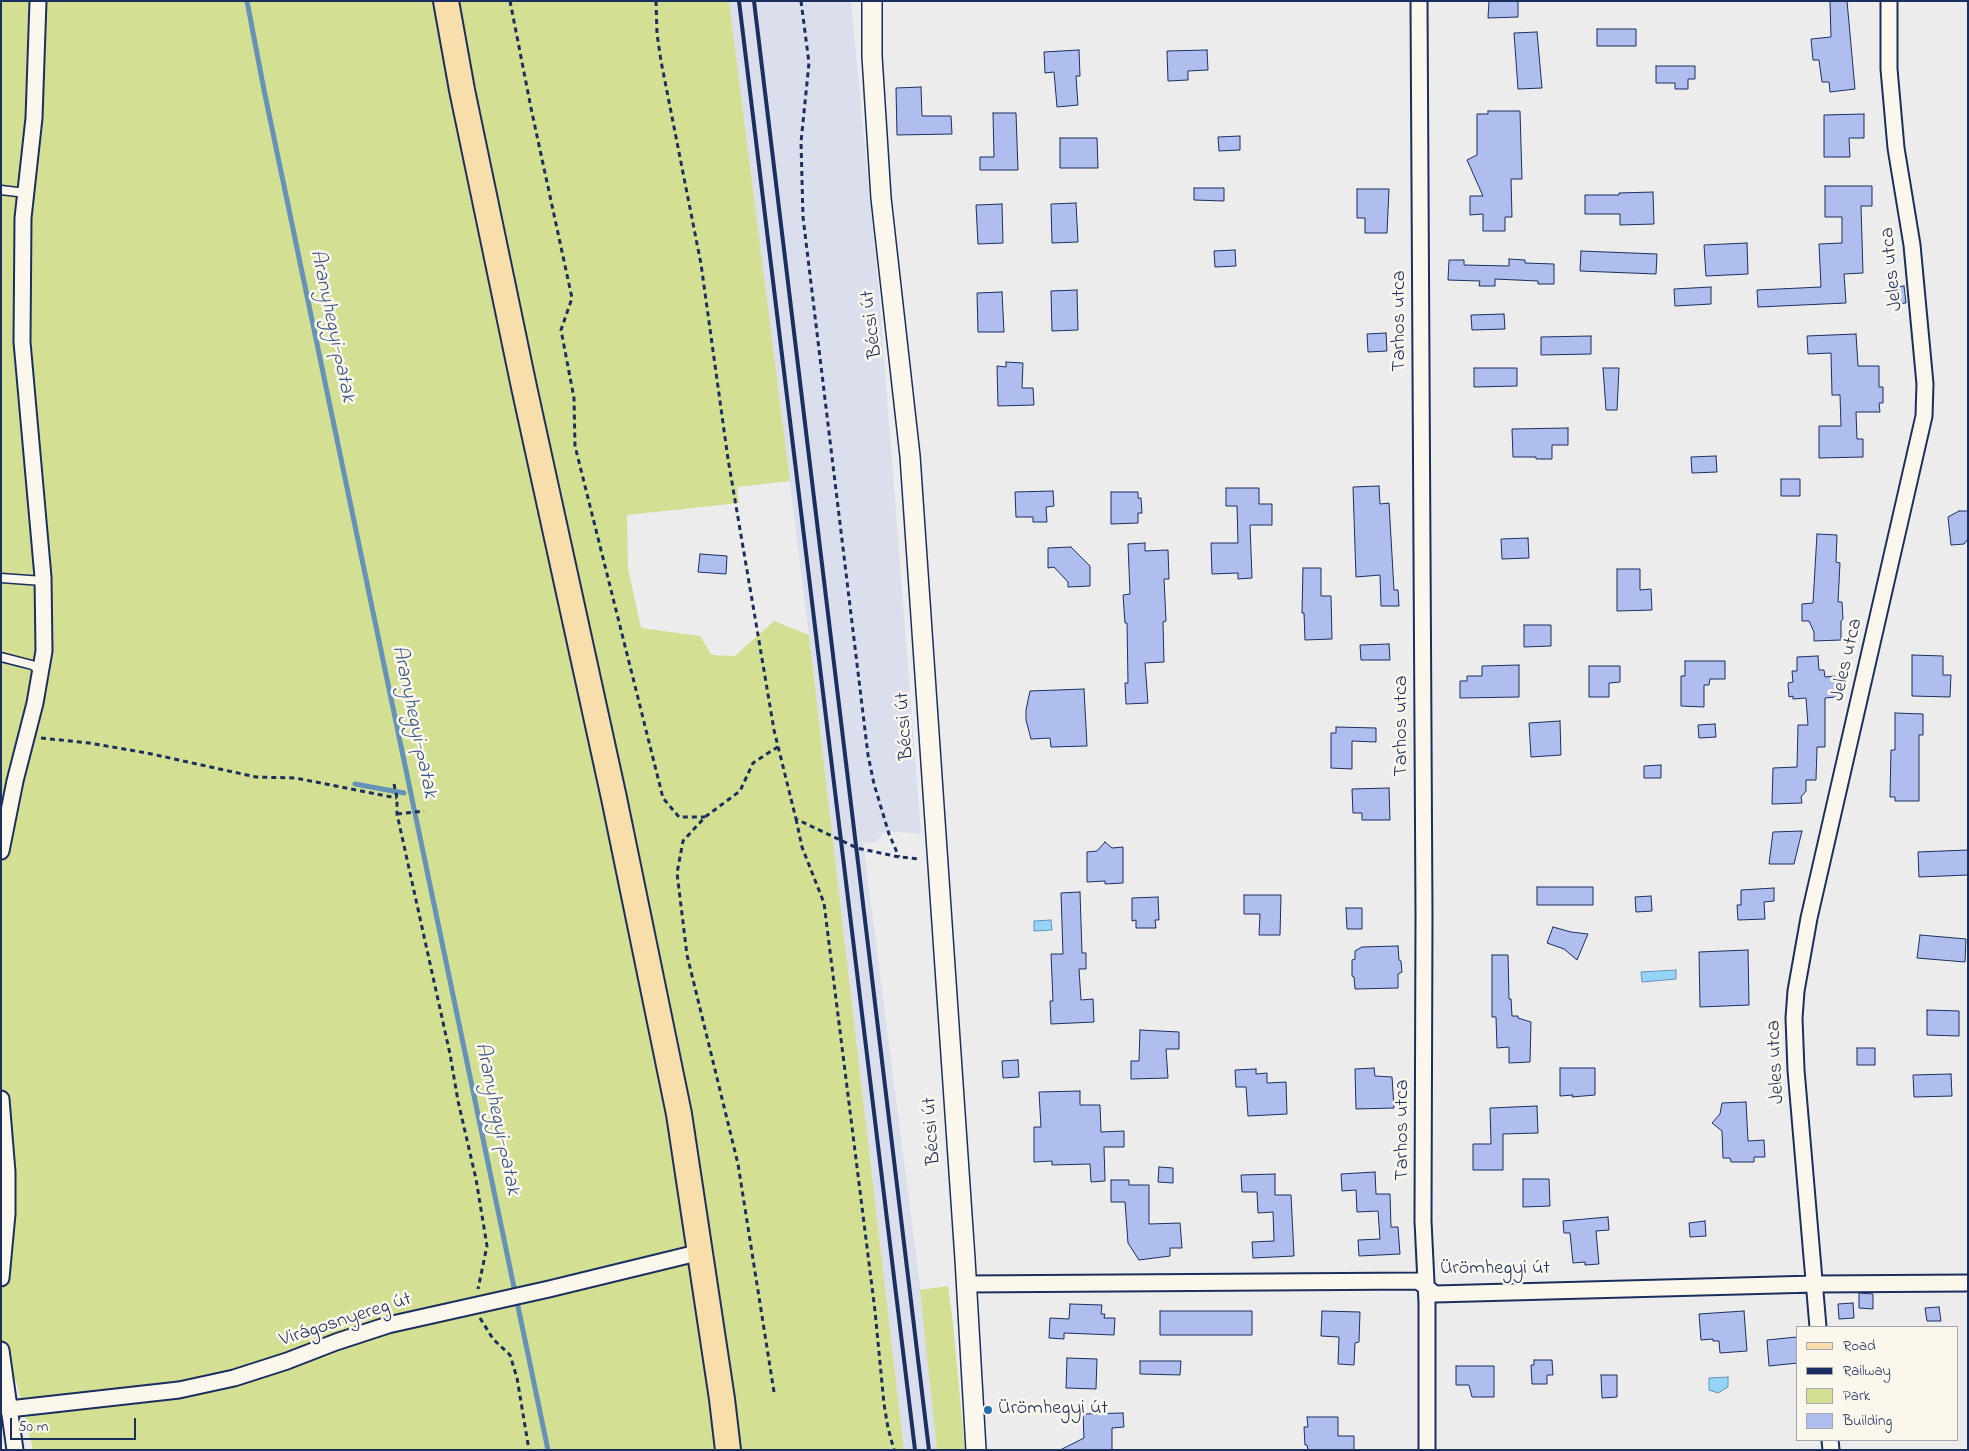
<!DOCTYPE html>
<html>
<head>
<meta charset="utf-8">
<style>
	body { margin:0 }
	#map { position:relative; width:1969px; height:1451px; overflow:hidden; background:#ececec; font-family:"Indie Flower",sans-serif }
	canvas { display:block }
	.frame { position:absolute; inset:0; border:2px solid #1b2f5e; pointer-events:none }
	.legend { position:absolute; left:1796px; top:1326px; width:162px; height:115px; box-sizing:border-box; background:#fbf7ec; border:1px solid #a1a7b3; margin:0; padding:6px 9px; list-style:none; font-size:15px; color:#1b2f5e }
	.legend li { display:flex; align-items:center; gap:10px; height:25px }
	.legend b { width:25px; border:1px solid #a1a7b3 }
	.scale { position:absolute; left:10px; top:1418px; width:126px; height:22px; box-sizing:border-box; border:2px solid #1b2f5e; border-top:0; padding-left:6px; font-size:15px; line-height:18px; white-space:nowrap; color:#1b2f5e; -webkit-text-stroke:4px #fbf7ec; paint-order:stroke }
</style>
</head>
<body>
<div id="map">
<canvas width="1969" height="1451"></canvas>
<div class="frame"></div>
<ul class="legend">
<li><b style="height:6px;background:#f8deab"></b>Road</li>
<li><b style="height:6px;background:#1b2f5e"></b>Railway</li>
<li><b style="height:14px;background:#d3df92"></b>Park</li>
<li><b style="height:14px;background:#afbeee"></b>Building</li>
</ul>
<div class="scale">50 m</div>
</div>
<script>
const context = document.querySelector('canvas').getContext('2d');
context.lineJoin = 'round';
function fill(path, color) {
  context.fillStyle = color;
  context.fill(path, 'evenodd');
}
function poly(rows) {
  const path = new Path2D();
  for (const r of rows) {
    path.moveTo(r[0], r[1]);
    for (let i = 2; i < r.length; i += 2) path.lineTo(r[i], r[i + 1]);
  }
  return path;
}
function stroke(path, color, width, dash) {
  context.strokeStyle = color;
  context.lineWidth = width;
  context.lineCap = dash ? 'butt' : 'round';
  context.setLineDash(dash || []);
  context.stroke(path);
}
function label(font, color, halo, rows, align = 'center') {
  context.font = font + ' "Indie Flower",sans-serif';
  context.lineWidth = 5;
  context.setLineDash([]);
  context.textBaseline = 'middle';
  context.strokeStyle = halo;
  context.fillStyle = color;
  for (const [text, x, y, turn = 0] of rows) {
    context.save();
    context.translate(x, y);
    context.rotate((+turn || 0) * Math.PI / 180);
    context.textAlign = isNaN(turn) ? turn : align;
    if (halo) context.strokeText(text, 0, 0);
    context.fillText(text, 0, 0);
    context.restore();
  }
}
const built = poly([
	[729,1,851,1,879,294,921,834,897,832,883,833,876,843,863,842,925,1325,937,1450,904,1450,809,635]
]);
const green = poly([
	[1,1,729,1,790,481,737,487,739,503,627,515,628,568,641,628,700,636,712,655,735,656,774,621,809,635,904,1450,33,1450,16,1380,1,1382],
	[948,1286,953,1323,965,1450,937,1450,920,1290]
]);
const water = poly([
	[1051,920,1052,930,1034,931,1034,921,1051,920],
	[1676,970,1676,979,1642,982,1641,972,1676,970],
	[1728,1377,1728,1387,1718,1393,1709,1390,1709,1378,1728,1377]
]);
const stream = poly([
	[247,1,264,90,548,1450],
	[355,784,404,793]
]);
const building = poly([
	[1489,1,1518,1,1518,17,1488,18,1489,1],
	[1830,1,1847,1,1855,89,1830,92,1829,82,1822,82,1819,60,1813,60,1811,39,1831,37,1830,1],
	[1597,29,1636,29,1636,46,1597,46,1597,29],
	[1537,32,1542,88,1518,89,1514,33,1537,32],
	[1079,50,1080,76,1076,76,1078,105,1057,107,1054,72,1045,73,1044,52,1079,50],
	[1207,50,1208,70,1188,71,1188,80,1168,81,1167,51,1207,50],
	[1656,66,1695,66,1695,79,1688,79,1688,89,1675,89,1675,83,1656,83,1656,66],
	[921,87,922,116,951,116,952,134,897,135,896,88,921,87],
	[1488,111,1520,111,1522,179,1511,179,1512,217,1505,217,1505,231,1483,231,1483,214,1470,215,1470,196,1483,196,1467,160,1477,155,1477,114,1488,114,1488,111],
	[993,113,1016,113,1018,170,980,170,980,157,994,157,993,113],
	[1864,114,1864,138,1849,138,1850,157,1824,157,1824,115,1864,114],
	[1240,136,1240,150,1219,151,1218,137,1240,136],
	[1060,138,1097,138,1098,168,1060,168,1060,138],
	[1825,186,1872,186,1872,206,1861,206,1863,273,1844,274,1846,303,1758,307,1757,290,1821,287,1819,244,1842,243,1842,217,1825,217,1825,186],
	[1194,188,1224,188,1224,201,1194,200,1194,188],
	[1357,189,1389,189,1387,233,1365,233,1365,218,1357,218,1357,189],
	[1653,192,1654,224,1620,225,1620,214,1585,214,1585,195,1619,195,1619,193,1653,192],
	[1076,203,1078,242,1052,243,1051,204,1076,203],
	[1002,204,1003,243,978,244,976,205,1002,204],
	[1747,243,1748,274,1706,276,1704,245,1747,243],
	[1235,250,1236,266,1215,267,1214,251,1235,250],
	[1581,251,1657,254,1656,274,1580,271,1581,251],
	[1509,259,1525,260,1525,263,1554,264,1554,284,1538,284,1538,281,1495,279,1495,286,1479,286,1480,281,1448,280,1449,260,1464,260,1464,265,1509,266,1509,259],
	[1904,286,1906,303,1891,304,1889,288,1904,286],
	[1711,287,1711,304,1675,306,1674,289,1711,287],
	[1077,290,1078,330,1052,331,1051,291,1077,290],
	[1002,292,1004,332,978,332,977,293,1002,292],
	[1504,314,1505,329,1472,330,1471,315,1504,314],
	[1386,333,1387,351,1368,352,1367,334,1386,333],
	[1856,334,1858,366,1879,366,1879,387,1883,387,1883,403,1879,403,1880,412,1856,412,1857,439,1863,439,1863,457,1819,458,1819,426,1841,426,1840,395,1832,395,1831,353,1808,354,1807,336,1856,334],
	[1591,336,1591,354,1541,355,1541,337,1591,336],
	[1006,362,1023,363,1022,388,1033,388,1034,405,998,406,997,366,1006,367,1006,362],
	[1474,368,1517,368,1517,386,1474,387,1474,368],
	[1603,368,1619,368,1617,410,1606,410,1603,368],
	[1568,428,1568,445,1552,445,1552,459,1536,459,1536,457,1513,457,1512,429,1568,428],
	[1716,456,1717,472,1692,473,1691,457,1716,456],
	[1781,479,1800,479,1800,496,1781,496,1781,479],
	[1379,486,1380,504,1389,503,1394,590,1398,590,1399,606,1381,606,1380,575,1356,577,1353,487,1379,486],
	[1226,488,1259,488,1259,504,1272,504,1272,525,1250,525,1252,578,1238,579,1238,573,1212,574,1211,543,1238,543,1237,506,1226,506,1226,488],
	[1053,491,1054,506,1046,507,1047,522,1033,522,1033,517,1016,517,1015,492,1053,491],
	[1111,492,1138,492,1138,498,1141,498,1142,513,1138,513,1138,523,1111,524,1111,492],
	[1959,511,1968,511,1968,539,1964,544,1951,545,1948,517,1959,511],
	[1817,534,1837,535,1836,562,1840,563,1838,602,1842,602,1843,619,1841,621,1841,640,1814,641,1814,632,1809,621,1802,621,1802,604,1813,603,1817,534],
	[1528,538,1529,558,1502,559,1501,539,1528,538],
	[1145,543,1145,551,1168,550,1169,579,1164,579,1166,621,1163,622,1164,662,1145,663,1148,703,1126,704,1125,683,1128,683,1127,623,1125,623,1123,595,1130,594,1128,544,1145,543],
	[1071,547,1090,566,1090,586,1068,587,1068,582,1054,567,1048,568,1048,548,1071,547],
	[700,554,727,556,726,574,698,572,700,554],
	[1303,568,1321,568,1321,596,1331,596,1332,639,1305,640,1304,613,1302,613,1303,568],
	[1617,569,1640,569,1640,590,1651,589,1652,610,1617,611,1617,569],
	[1524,625,1551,625,1551,646,1524,647,1524,625],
	[1389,644,1390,660,1361,660,1360,645,1389,644],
	[1912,655,1943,656,1943,675,1951,675,1950,697,1912,696,1912,655],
	[1818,656,1819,670,1824,670,1825,677,1835,676,1836,697,1825,698,1825,747,1817,747,1816,780,1806,780,1806,791,1801,797,1802,803,1772,804,1773,768,1797,767,1798,725,1808,725,1806,698,1793,699,1793,696,1789,697,1788,683,1793,682,1792,671,1797,671,1797,657,1818,656],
	[1685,661,1725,661,1725,679,1710,679,1709,685,1704,685,1704,707,1681,706,1681,676,1685,676,1685,661],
	[1519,665,1519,697,1460,698,1460,681,1467,681,1467,676,1482,676,1482,666,1519,665],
	[1589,666,1620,666,1620,682,1609,683,1609,697,1589,697,1589,666],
	[1084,689,1087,746,1051,747,1050,738,1031,739,1026,720,1026,710,1030,691,1084,689],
	[1895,713,1923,714,1923,735,1919,735,1919,801,1895,801,1895,797,1890,797,1891,750,1895,750,1895,713],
	[1560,721,1561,755,1531,757,1529,723,1560,721],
	[1715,724,1716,737,1699,738,1698,725,1715,724],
	[1336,727,1376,728,1376,742,1352,741,1352,769,1331,768,1331,733,1336,733,1336,727],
	[1661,765,1661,778,1644,778,1644,766,1661,765],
	[1389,788,1390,820,1362,820,1362,813,1353,813,1352,789,1389,788],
	[1802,831,1794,864,1769,864,1773,832,1802,831],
	[1105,842,1112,848,1123,847,1123,883,1105,884,1105,881,1087,882,1087,852,1097,851,1105,842],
	[1968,850,1968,875,1919,877,1918,852,1968,850],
	[1537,887,1593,887,1593,905,1537,905,1537,887],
	[1774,888,1774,901,1764,902,1765,919,1738,920,1737,905,1741,905,1741,890,1774,888],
	[1080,892,1082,953,1086,953,1086,969,1079,969,1081,1000,1093,999,1094,1022,1051,1024,1050,1001,1053,1001,1051,954,1063,954,1061,893,1080,892],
	[1244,895,1281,895,1280,935,1259,935,1260,914,1244,914,1244,895],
	[1651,896,1652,911,1636,912,1635,897,1651,896],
	[1158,897,1159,920,1155,920,1156,928,1136,928,1136,920,1132,921,1132,898,1158,897],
	[1346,908,1362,908,1362,929,1347,929,1346,908],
	[1553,927,1571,932,1588,934,1577,960,1564,949,1547,943,1553,927],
	[1920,935,1966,939,1965,962,1917,958,1920,935],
	[1398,946,1399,960,1401,961,1402,972,1398,974,1398,988,1355,989,1354,977,1352,976,1352,960,1355,959,1355,951,1362,947,1398,946],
	[1748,950,1749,1005,1700,1007,1699,952,1748,950],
	[1492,955,1508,955,1509,999,1511,999,1512,1016,1518,1016,1518,1018,1531,1022,1530,1062,1509,1063,1509,1047,1497,1048,1496,1017,1492,1017,1492,955],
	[1927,1010,1959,1011,1959,1036,1927,1035,1927,1010],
	[1140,1030,1179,1032,1179,1049,1166,1049,1168,1078,1131,1079,1131,1061,1139,1061,1140,1030],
	[1857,1048,1875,1048,1875,1065,1857,1065,1857,1048],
	[1018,1060,1019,1077,1003,1078,1002,1061,1018,1060],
	[1374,1068,1375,1076,1392,1077,1394,1108,1356,1109,1355,1069,1374,1068],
	[1560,1068,1595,1068,1595,1095,1572,1097,1573,1095,1560,1096,1560,1068],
	[1256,1069,1256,1074,1267,1073,1267,1083,1286,1082,1287,1114,1248,1116,1246,1087,1236,1087,1235,1070,1256,1069],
	[1951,1074,1952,1096,1914,1097,1913,1075,1951,1074],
	[1080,1091,1080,1105,1100,1105,1101,1132,1124,1131,1124,1147,1104,1147,1105,1181,1091,1182,1090,1164,1052,1165,1052,1161,1034,1162,1034,1127,1041,1127,1039,1092,1080,1091],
	[1746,1102,1748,1141,1764,1140,1765,1157,1754,1157,1754,1162,1731,1162,1730,1158,1723,1158,1722,1131,1712,1123,1720,1114,1722,1103,1746,1102],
	[1537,1106,1538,1133,1503,1134,1503,1170,1473,1170,1473,1144,1491,1144,1490,1108,1537,1106],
	[1159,1167,1173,1168,1173,1183,1158,1182,1159,1167],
	[1375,1172,1376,1194,1390,1194,1391,1227,1398,1227,1400,1254,1359,1256,1358,1240,1380,1239,1378,1211,1357,1212,1356,1190,1342,1191,1341,1174,1375,1172],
	[1275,1174,1275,1195,1291,1195,1294,1256,1253,1258,1252,1242,1274,1241,1273,1212,1258,1213,1257,1192,1242,1192,1241,1175,1275,1174],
	[1523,1179,1549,1179,1550,1206,1523,1207,1523,1179],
	[1111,1180,1129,1180,1129,1185,1149,1185,1149,1224,1180,1223,1182,1248,1170,1248,1170,1256,1139,1260,1128,1243,1125,1202,1111,1202,1111,1180],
	[1608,1217,1609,1230,1596,1231,1599,1264,1585,1265,1585,1262,1573,1263,1570,1233,1564,1233,1563,1221,1608,1217],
	[1705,1221,1706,1236,1690,1237,1689,1223,1705,1221],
	[1859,1293,1873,1294,1873,1309,1859,1308,1859,1293],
	[1853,1303,1854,1318,1839,1319,1838,1304,1853,1303],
	[1070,1304,1102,1305,1101,1314,1105,1314,1104,1318,1115,1318,1114,1335,1064,1333,1064,1339,1049,1338,1050,1318,1069,1319,1070,1304],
	[1939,1307,1941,1321,1927,1321,1925,1308,1939,1307],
	[1160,1311,1252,1311,1252,1335,1160,1335,1160,1311],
	[1322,1311,1360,1312,1359,1342,1355,1343,1354,1365,1338,1364,1339,1337,1321,1336,1322,1311],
	[1744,1311,1747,1351,1720,1353,1719,1341,1713,1341,1713,1339,1701,1340,1699,1314,1744,1311],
	[1797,1337,1798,1363,1769,1366,1767,1340,1797,1337],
	[1067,1358,1097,1359,1096,1389,1066,1388,1067,1358],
	[1534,1360,1552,1360,1553,1375,1547,1375,1547,1384,1532,1384,1531,1365,1534,1365,1534,1360],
	[1140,1361,1181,1361,1180,1375,1140,1374,1140,1361],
	[1456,1366,1494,1366,1494,1397,1472,1397,1469,1385,1456,1385,1456,1366],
	[1601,1375,1617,1375,1617,1397,1602,1398,1601,1375],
	[1123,1413,1124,1427,1112,1428,1112,1450,1060,1450,1084,1438,1083,1414,1123,1413],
	[1307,1417,1338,1417,1338,1436,1354,1436,1354,1450,1308,1450,1307,1445,1305,1445,1304,1427,1308,1427,1307,1417]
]);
const path = poly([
	[510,1,531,108,572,298,561,330,574,398,575,446,663,798,679,817,705,817],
	[656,1,657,34,661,61,701,264,728,459,757,629,774,730,796,819,857,848,899,857,920,859],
	[801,1,809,63,801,142,803,217,868,755,874,784,889,834,899,857],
	[41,738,89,743,147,753,256,777,295,778,397,798],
	[394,784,397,798,397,814,450,1054,458,1101,476,1179,487,1246,478,1289],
	[397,814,424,811],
	[796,819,802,847,824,903,875,1311,884,1404,888,1428,894,1450],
	[480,1318,493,1339,510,1355,517,1378,529,1450],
	[774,1392,738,1164,687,955,677,873,683,841,705,817,740,791,753,763,779,746]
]);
const service = poly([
	[1,190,26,193],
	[1,578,43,581],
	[1,657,32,665,41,671]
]);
const minor = poly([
	[1419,1,1424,915,1423,1221,1427,1303,1427,1450],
	[1,851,15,781,35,703,44,651,43,577,22,342,23,218,34,118,38,1],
	[1,1099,7,1172,7,1214,1,1278],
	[966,1284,1418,1281,1435,1294,1815,1284,1968,1283],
	[1818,1327,1796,1070,1794,1018,1796,991,1809,918,1924,416,1925,384,1912,245,1896,148,1889,69,1889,1],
	[1,1350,15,1450],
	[1,1406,9,1409,179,1390,234,1378,287,1361,336,1342,388,1325,549,1289,701,1252],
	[1830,1440,1831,1450]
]);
const tertiary = poly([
	[872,1,872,56,881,198,910,456,965,1259,976,1450]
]);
const primary = poly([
	[446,1,462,90,524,387,614,798,679,1114,722,1399,728,1450]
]);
const rail = poly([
	[739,1,915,1450],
	[754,1,929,1450]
]);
const markers = [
	[988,1410,5,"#1f6fb2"]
];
const streetNames = [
	["Jeles utca",1893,269,-96],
	["Tarhos utca",1401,321,-90],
	["Bécsi út",873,324,-97],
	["Jeles utca",1848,660,-77],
	["Bécsi út",906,726,-94],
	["Tarhos utca",1403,726,-90],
	["Jeles utca",1777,1062,-93],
	["Tarhos utca",1404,1130,-90],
	["Bécsi út",933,1131,-94],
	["Ürömhegyi út",1495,1270],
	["Virágosnyereg út",346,1321,-18]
];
const poiNames = [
	["Ürömhegyi út",998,1410]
];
const waterNames = [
	["Aranyhegyi-patak",331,326,78],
	["Aranyhegyi-patak",413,722,78],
	["Aranyhegyi-patak",496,1119,78]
];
fill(built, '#dadeed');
fill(green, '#d3df92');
fill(water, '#94d4f5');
stroke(water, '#6492b9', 1);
stroke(stream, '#6492b9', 5);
fill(building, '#afbeee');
stroke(building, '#1b2f5e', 1);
stroke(service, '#1b2f5e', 11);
stroke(minor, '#1b2f5e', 19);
stroke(tertiary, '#1b2f5e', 22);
stroke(primary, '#1b2f5e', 28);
stroke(path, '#1b2f5e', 3, [5, 4]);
stroke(service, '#fbf7ec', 8);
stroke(minor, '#fbf7ec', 15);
stroke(tertiary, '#fbf7ec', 19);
stroke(primary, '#f8deab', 24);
stroke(rail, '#1b2f5e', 4);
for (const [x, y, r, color] of markers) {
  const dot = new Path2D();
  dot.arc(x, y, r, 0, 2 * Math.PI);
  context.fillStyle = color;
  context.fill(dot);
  stroke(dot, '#fbf7ec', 2);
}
label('20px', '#1b2f5e', '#fbf7ec', streetNames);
label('20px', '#1b2f5e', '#fbf7ec', poiNames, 'left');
label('italic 21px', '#395884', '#fbf7ec', waterNames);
</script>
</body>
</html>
